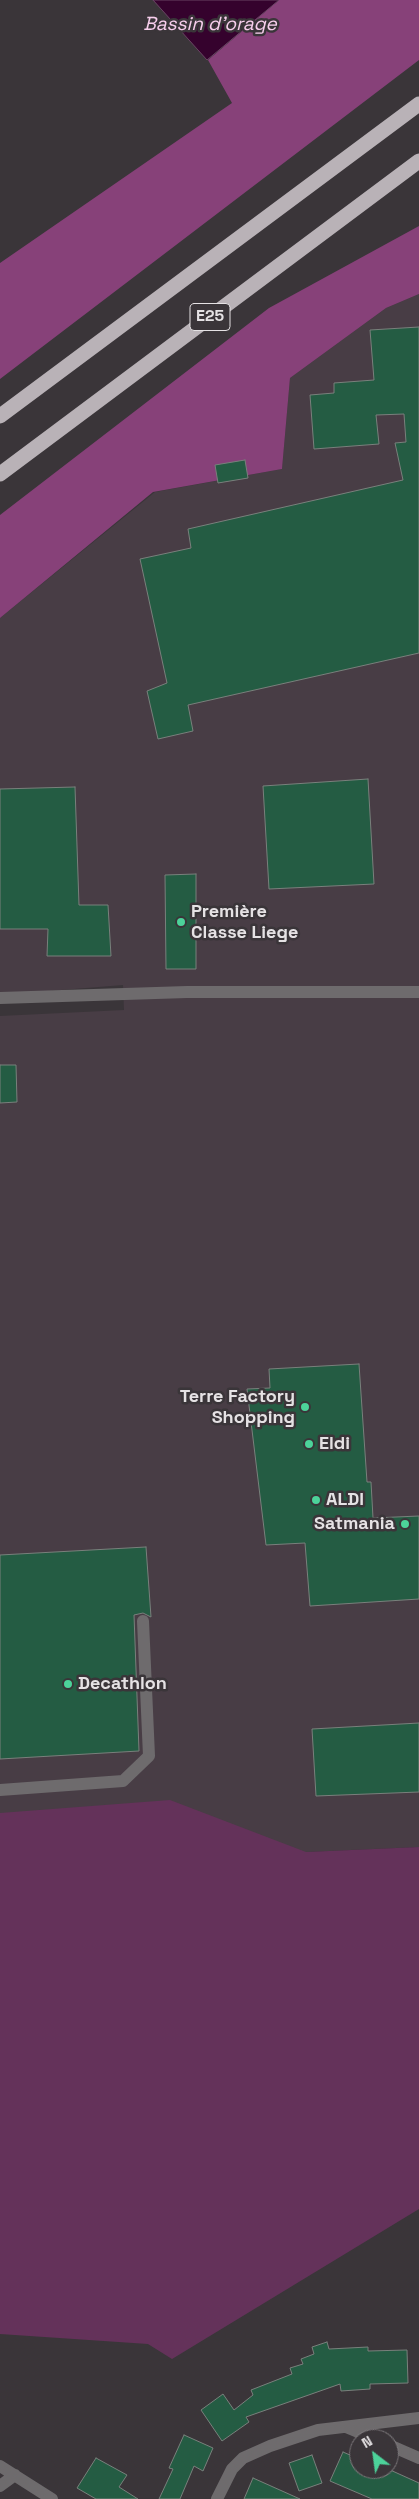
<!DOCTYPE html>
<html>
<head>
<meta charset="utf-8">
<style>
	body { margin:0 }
	#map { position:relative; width:419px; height:2499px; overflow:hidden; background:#3a3539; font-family:"Space Grotesk",sans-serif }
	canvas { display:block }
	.north { position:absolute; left:349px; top:2429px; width:50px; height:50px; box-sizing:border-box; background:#3a3539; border:1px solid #7e7a7d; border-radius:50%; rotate:330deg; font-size:14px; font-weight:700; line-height:20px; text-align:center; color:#e5e2e4 }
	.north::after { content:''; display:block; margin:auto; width:18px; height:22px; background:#4cd39a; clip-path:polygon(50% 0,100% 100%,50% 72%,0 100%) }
</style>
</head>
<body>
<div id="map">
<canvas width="419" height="2499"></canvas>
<div class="north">N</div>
</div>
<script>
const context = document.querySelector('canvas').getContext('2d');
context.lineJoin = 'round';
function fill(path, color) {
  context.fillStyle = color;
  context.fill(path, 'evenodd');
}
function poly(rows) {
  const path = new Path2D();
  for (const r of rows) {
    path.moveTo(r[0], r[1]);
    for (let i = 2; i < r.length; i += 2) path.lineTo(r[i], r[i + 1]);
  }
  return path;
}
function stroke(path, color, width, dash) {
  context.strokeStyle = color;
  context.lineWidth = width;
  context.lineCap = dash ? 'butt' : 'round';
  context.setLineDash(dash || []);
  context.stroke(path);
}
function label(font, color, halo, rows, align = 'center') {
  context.font = font + ' "Space Grotesk",sans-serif';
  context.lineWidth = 5;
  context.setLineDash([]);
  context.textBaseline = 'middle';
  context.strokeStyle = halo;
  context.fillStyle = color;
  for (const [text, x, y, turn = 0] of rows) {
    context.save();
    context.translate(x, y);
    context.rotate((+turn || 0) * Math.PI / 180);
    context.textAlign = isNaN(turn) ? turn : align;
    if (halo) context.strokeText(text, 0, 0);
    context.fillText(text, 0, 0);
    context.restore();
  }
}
const built = poly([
	[419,294,419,1847,306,1852,0,2334,0,1016,124,1010,123,985,0,995,0,618,155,492,282,469,290,378,386,308]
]);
const green = poly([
	[170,1800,306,1852,419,1847,419,2209,172,2359,148,2344,0,2334,0,1813]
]);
const forest = poly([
	[279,0,419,0,419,60,0,379,0,263,232,103,208,60],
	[419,226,419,294,386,308,290,378,282,469,153,492,0,618,0,515,269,308]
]);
const water = poly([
	[153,0,279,0,207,60,153,0]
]);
const building = poly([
	[419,327,419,653,188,705,193,731,158,739,147,691,167,683,140,559,191,548,188,529,403,480,395,443,406,442,404,414,376,415,379,444,314,449,310,395,334,393,334,383,374,380,370,330,419,327],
	[245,460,248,478,218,483,215,465,245,460],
	[368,779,374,884,269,889,263,786,368,779],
	[75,787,79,905,108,905,111,956,47,956,48,929,0,929,0,789,75,787],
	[196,874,196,969,166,969,165,875,196,874],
	[0,1065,16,1065,17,1102,0,1103,0,1065],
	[359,1364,367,1482,371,1482,373,1518,419,1516,419,1599,310,1606,305,1543,266,1545,247,1389,270,1388,269,1369,359,1364],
	[146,1547,151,1617,143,1613,134,1615,139,1751,0,1759,0,1555,146,1547],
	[419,1723,419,1792,316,1796,312,1729,419,1723],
	[327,2342,329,2349,368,2347,368,2351,407,2350,408,2383,370,2384,370,2389,341,2391,340,2384,246,2417,249,2422,222,2441,201,2410,223,2394,234,2410,253,2395,251,2390,292,2374,290,2368,303,2364,301,2359,314,2354,312,2347,327,2342],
	[184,2435,213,2448,203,2471,194,2466,180,2499,159,2499,173,2469,169,2468,184,2435],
	[343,2452,359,2459,359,2469,388,2469,419,2483,419,2499,372,2499,330,2481,343,2452],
	[312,2455,322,2483,299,2491,289,2463,312,2455],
	[96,2458,127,2475,119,2487,138,2499,96,2499,77,2488,96,2458],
	[253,2478,300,2499,244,2499,253,2478]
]);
const minor = poly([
	[0,998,187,992,419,992],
	[0,1790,123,1781,149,1756,143,1621],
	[346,2427,375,2439],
	[389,2445,419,2458],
	[0,2466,52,2499],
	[0,2486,15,2475],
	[217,2499,232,2469,243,2458,270,2446,318,2430,419,2418]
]);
const highway = poly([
	[0,416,419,104],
	[0,474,419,161]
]);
const markers = [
	[181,922,5,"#4cd39a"],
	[305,1407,5,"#4cd39a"],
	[309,1444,5,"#4cd39a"],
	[316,1500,5,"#4cd39a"],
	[405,1524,5,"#4cd39a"],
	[68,1684,5,"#4cd39a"]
];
const shields = [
	[210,317,40]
];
const shieldNames = [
	["E25",210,317]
];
const poiNames = [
	["Première",191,912],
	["Classe Liege",191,933],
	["Terre Factory",295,1397,"right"],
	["Shopping",295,1418,"right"],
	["Eldi",319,1444],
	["ALDI",326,1500],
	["Satmania",395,1524,"right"],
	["Decathlon",78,1684]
];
const waterNames = [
	["Bassin d'orage",210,25]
];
fill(built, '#483d45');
fill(green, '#64325a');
fill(forest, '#874179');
fill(water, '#35022d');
stroke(water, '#6a4564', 1);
fill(building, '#245c43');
stroke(building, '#79807c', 1);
stroke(minor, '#6e6b6d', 12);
stroke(highway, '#b9b2b7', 15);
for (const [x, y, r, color] of markers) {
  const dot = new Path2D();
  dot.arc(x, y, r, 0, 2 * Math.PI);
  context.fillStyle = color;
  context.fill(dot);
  stroke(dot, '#3a3539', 2);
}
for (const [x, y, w] of shields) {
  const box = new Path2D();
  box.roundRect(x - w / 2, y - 13.5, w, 27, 4);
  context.fillStyle = '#3a3539';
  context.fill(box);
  stroke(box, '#e5e2e4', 1);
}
label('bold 16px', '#e5e2e4', null, shieldNames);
label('bold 18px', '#e5e2e4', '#3a3539', poiNames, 'left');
label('italic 19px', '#f7ceec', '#3a3539', waterNames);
</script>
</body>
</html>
